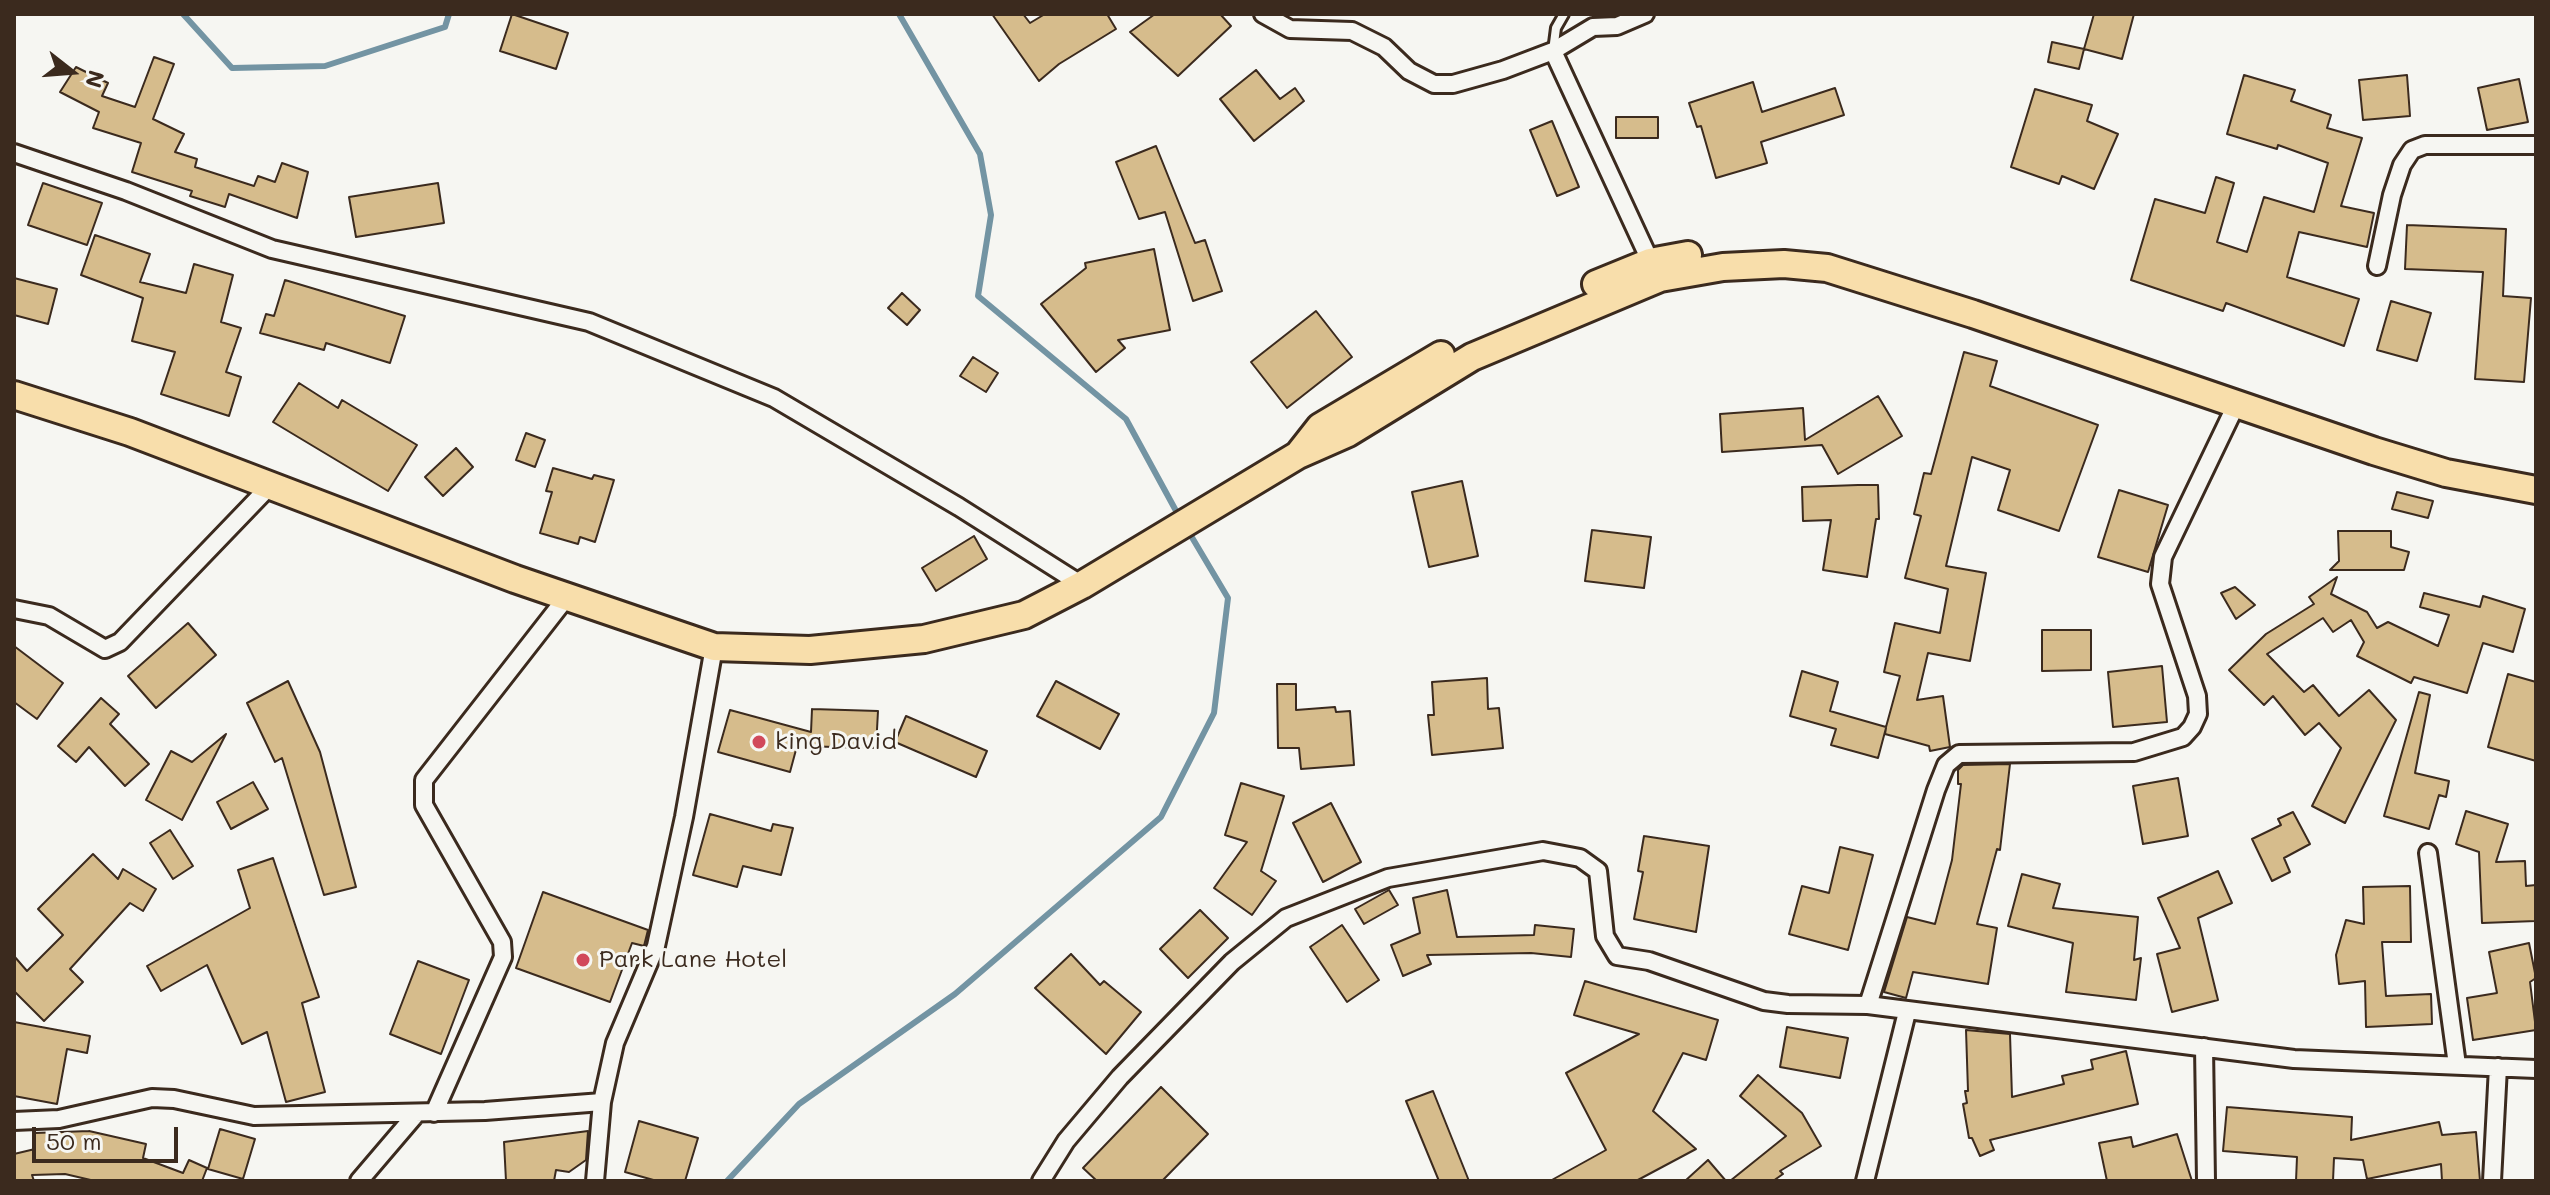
<!DOCTYPE html>
<html>
<head>
<meta charset="utf-8">
<style>
	body { margin:0 }
	#map { position:relative; width:2550px; height:1195px; overflow:hidden; background:#f6f6f2; font-family:Mali,sans-serif }
	canvas { display:block }
	.frame { position:absolute; inset:0; border:16px solid #3b2a1e; pointer-events:none }
	.north { position:absolute; left:32px; top:32px; width:80px; height:80px; -webkit-text-stroke:6px #f6f6f2; paint-order:stroke; rotate:107deg; font-size:22px; font-weight:700; line-height:32px; text-align:center; color:#3b2a1e }
	.north::after { content:''; display:block; margin:auto; width:28px; height:36px; background:#3b2a1e; clip-path:polygon(50% 0,100% 100%,50% 72%,0 100%) }
	.scale { position:absolute; left:32px; top:1127px; width:146px; height:36px; box-sizing:border-box; border:4px solid #3b2a1e; border-top:0; padding-left:10px; font-size:24px; line-height:28px; white-space:nowrap; color:#3b2a1e; -webkit-text-stroke:6px #f6f6f2; paint-order:stroke }
</style>
</head>
<body>
<div id="map">
<canvas width="2550" height="1195"></canvas>
<div class="frame"></div>
<div class="north">N</div>
<div class="scale">50 m</div>
</div>
<script>
const context = document.querySelector('canvas').getContext('2d');
context.lineJoin = 'round';
function poly(rows) {
  const path = new Path2D();
  for (const r of rows) {
    path.moveTo(r[0], r[1]);
    for (let i = 2; i < r.length; i += 2) path.lineTo(r[i], r[i + 1]);
  }
  return path;
}
function stroke(path, color, width, dash) {
  context.strokeStyle = color;
  context.lineWidth = width;
  context.lineCap = dash ? 'butt' : 'round';
  context.setLineDash(dash || []);
  context.stroke(path);
}
function fill(path, color) {
  context.fillStyle = color;
  context.fill(path, 'evenodd');
}
function label(font, color, halo, rows, align = 'center') {
  context.font = font + ' Mali,sans-serif';
  context.lineWidth = 6;
  context.setLineDash([]);
  context.textBaseline = 'middle';
  context.strokeStyle = halo;
  context.fillStyle = color;
  for (const [text, x, y, turn = 0] of rows) {
    context.save();
    context.translate(x, y);
    context.rotate((+turn || 0) * Math.PI / 180);
    context.textAlign = isNaN(turn) ? turn : align;
    if (halo) context.strokeText(text, 0, 0);
    context.fillText(text, 0, 0);
    context.restore();
  }
}
const stream = poly([
	[183,14,232,68,325,66,445,27,449,14],
	[899,14,980,154,991,215,978,296,1126,419,1181,520],
	[727,1181,799,1104,955,994,1161,817,1214,713,1228,598,1187,529]
]);
const building = poly([
	[512,14,568,33,556,69,500,51,512,14],
	[992,14,1023,14,1030,23,1045,14,1107,14,1116,29,1059,64,1039,81,992,14],
	[1155,14,1220,14,1231,26,1178,76,1130,32,1155,14],
	[2094,14,2134,14,2122,59,2084,49,2094,14],
	[2052,42,2084,49,2079,69,2048,62,2052,42],
	[154,57,174,64,153,119,184,134,175,152,197,159,195,167,254,186,258,176,275,182,282,163,308,172,297,218,229,194,225,207,190,196,192,191,132,172,141,143,93,128,99,112,60,92,76,67,108,83,102,96,135,107,154,57],
	[1256,70,1280,99,1295,88,1304,101,1254,141,1220,99,1256,70],
	[2244,75,2295,90,2291,101,2331,115,2327,128,2362,138,2341,206,2374,213,2367,247,2299,232,2287,277,2359,299,2344,346,2226,303,2223,311,2131,280,2155,199,2205,213,2216,177,2234,183,2217,242,2247,252,2264,197,2314,212,2328,163,2278,145,2277,149,2227,134,2244,75],
	[2407,75,2410,116,2363,120,2359,80,2407,75],
	[2519,79,2528,122,2487,130,2478,88,2519,79],
	[1753,82,1762,112,1835,88,1844,115,1761,142,1767,163,1716,178,1701,126,1697,127,1689,103,1753,82],
	[2035,89,2092,105,2087,121,2118,134,2094,189,2062,176,2059,184,2011,167,2035,89],
	[1616,117,1658,117,1658,138,1616,138,1616,117],
	[1552,121,1579,187,1557,196,1530,130,1552,121],
	[1156,146,1195,243,1205,240,1222,291,1193,301,1165,212,1139,219,1116,162,1156,146],
	[43,183,102,203,87,245,28,225,43,183],
	[438,183,444,223,356,237,349,197,438,183],
	[2407,225,2506,229,2503,296,2531,298,2524,382,2475,379,2483,272,2405,269,2407,225],
	[95,235,150,254,140,282,186,293,194,264,233,275,221,322,241,328,226,372,241,377,229,416,161,394,175,352,132,341,143,298,81,275,95,235],
	[1154,249,1170,330,1118,340,1125,348,1096,372,1041,304,1086,268,1085,263,1154,249],
	[14,278,57,289,48,324,14,315,14,278],
	[285,280,405,316,390,363,326,343,324,350,260,333,266,314,274,316,285,280],
	[902,293,920,310,907,325,888,308,902,293],
	[2391,301,2431,313,2417,361,2377,350,2391,301],
	[1316,311,1352,357,1287,408,1251,362,1316,311],
	[1964,352,1997,361,1990,386,2098,425,2059,531,1998,510,2010,470,1972,457,1946,566,1986,573,1970,661,1928,653,1917,700,1943,696,1950,747,1930,751,1929,746,1885,734,1886,728,1878,758,1831,745,1836,729,1790,716,1802,671,1838,682,1830,711,1886,727,1900,676,1884,672,1895,623,1940,633,1948,589,1905,578,1921,516,1914,514,1924,473,1931,474,1964,352],
	[973,357,998,373,986,392,960,376,973,357],
	[299,383,338,408,342,400,417,445,388,491,273,422,299,383],
	[1878,396,1902,436,1838,474,1822,445,1722,452,1720,414,1803,408,1805,440,1878,396],
	[526,433,545,440,535,467,516,460,526,433],
	[456,448,473,467,443,496,425,477,456,448],
	[553,468,592,479,594,475,614,480,595,542,580,537,578,544,540,533,552,492,546,491,553,468],
	[1462,481,1478,556,1429,567,1412,492,1462,481],
	[1858,485,1878,485,1879,519,1876,519,1867,577,1823,570,1831,520,1803,521,1802,487,1858,485],
	[2119,490,2168,505,2148,572,2098,557,2119,490],
	[2397,492,2433,501,2428,518,2392,509,2397,492],
	[1592,530,1651,537,1644,588,1585,581,1592,530],
	[2338,531,2391,531,2391,547,2409,552,2404,570,2330,570,2339,561,2338,531],
	[974,536,987,559,936,591,922,568,974,536],
	[2337,577,2331,594,2367,612,2377,628,2388,622,2438,646,2449,615,2420,607,2424,593,2480,607,2483,596,2525,609,2513,652,2483,643,2467,693,2414,677,2411,683,2357,656,2364,642,2351,620,2333,632,2323,618,2267,654,2304,692,2313,685,2339,716,2369,690,2396,720,2345,823,2312,806,2341,748,2319,723,2305,735,2273,696,2264,705,2229,670,2266,634,2314,604,2309,597,2337,577],
	[2235,587,2255,605,2236,619,2221,593,2235,587],
	[188,623,216,655,156,708,128,676,188,623],
	[2042,630,2091,630,2091,670,2042,671,2042,630],
	[14,646,63,683,37,719,14,702,14,646],
	[2162,666,2167,722,2113,727,2108,672,2162,666],
	[2508,674,2536,682,2536,761,2488,747,2508,674],
	[1487,678,1488,709,1499,708,1503,748,1432,755,1428,715,1434,715,1432,682,1487,678],
	[288,681,320,752,356,887,324,895,282,758,275,762,247,703,288,681],
	[1056,681,1119,714,1100,749,1037,716,1056,681],
	[1277,684,1296,684,1296,710,1335,707,1336,712,1350,711,1354,765,1301,769,1299,748,1278,748,1277,684],
	[2419,692,2430,695,2415,773,2449,781,2446,797,2439,795,2429,829,2384,816,2419,692],
	[101,698,119,714,110,724,149,764,125,786,89,747,76,762,58,746,101,698],
	[812,709,878,711,876,748,797,746,790,772,718,752,730,710,811,732,812,709],
	[906,716,987,751,976,777,895,742,906,716],
	[226,734,182,820,146,800,171,751,192,762,226,734],
	[2010,764,2000,850,1997,849,1977,924,1997,928,1988,984,1913,972,1906,998,1884,992,1907,917,1935,924,1952,860,1961,784,1958,784,1958,770,1963,765,2010,764],
	[2178,778,2188,836,2143,844,2133,786,2178,778],
	[253,782,268,809,231,829,217,802,253,782],
	[1241,783,1284,796,1261,871,1276,881,1252,915,1214,888,1247,842,1225,835,1241,783],
	[1331,803,1361,862,1323,882,1293,823,1331,803],
	[2466,811,2508,824,2496,862,2525,861,2526,886,2536,885,2536,921,2482,923,2479,852,2456,844,2466,811],
	[2293,812,2310,844,2284,858,2290,872,2272,881,2252,839,2281,825,2278,819,2293,812],
	[710,814,771,831,773,824,793,828,781,875,743,866,737,887,693,875,710,814],
	[170,830,193,866,173,879,150,843,170,830],
	[1644,836,1709,846,1696,932,1634,919,1643,872,1638,871,1644,836],
	[1840,847,1873,855,1848,950,1789,934,1802,886,1829,893,1840,847],
	[93,854,118,879,123,869,156,889,143,911,130,903,70,969,83,982,44,1021,14,991,14,956,27,971,63,935,38,909,93,854],
	[273,858,319,997,302,1003,325,1092,286,1102,267,1032,242,1044,207,965,161,991,147,966,250,908,238,870,273,858],
	[2218,871,2232,903,2198,918,2218,1000,2172,1012,2157,954,2180,948,2158,898,2218,871],
	[2022,874,2060,884,2053,908,2138,917,2134,960,2141,958,2136,1000,2066,992,2073,943,2008,926,2022,874],
	[2410,886,2411,942,2382,942,2386,996,2431,994,2432,1024,2366,1027,2365,981,2339,984,2336,955,2346,920,2364,924,2363,887,2410,886],
	[1389,890,1398,905,1364,924,1355,909,1389,890],
	[1447,890,1457,937,1534,935,1535,925,1574,929,1571,957,1531,953,1427,955,1431,964,1403,976,1391,945,1420,933,1413,898,1447,890],
	[543,892,648,930,644,946,632,943,610,1002,516,968,543,892],
	[1200,910,1228,938,1188,978,1160,949,1200,910],
	[1342,925,1379,980,1347,1002,1310,947,1342,925],
	[2529,943,2536,978,2530,982,2536,1030,2473,1040,2467,998,2497,993,2489,952,2529,943],
	[1071,954,1100,985,1104,981,1141,1012,1106,1054,1035,988,1071,954],
	[418,961,469,980,441,1054,390,1034,418,961],
	[1585,981,1718,1020,1706,1060,1683,1053,1653,1111,1696,1149,1636,1181,1550,1181,1606,1150,1566,1073,1639,1034,1574,1015,1585,981],
	[14,1022,90,1036,87,1053,67,1049,57,1104,14,1096,14,1022],
	[1787,1027,1848,1038,1840,1078,1780,1067,1787,1027],
	[1966,1030,2010,1034,2012,1097,2064,1084,2062,1076,2093,1069,2091,1060,2126,1051,2138,1104,1990,1140,1994,1150,1980,1156,1972,1138,1969,1138,1963,1104,1967,1103,1965,1091,1968,1091,1966,1030],
	[1758,1075,1802,1113,1821,1146,1780,1171,1783,1174,1773,1181,1730,1181,1786,1136,1740,1096,1758,1075],
	[1161,1087,1208,1134,1162,1181,1097,1181,1083,1168,1161,1087],
	[1433,1091,1469,1181,1439,1181,1406,1101,1433,1091],
	[2227,1107,2352,1117,2351,1140,2439,1122,2442,1135,2476,1132,2480,1181,2442,1181,2441,1164,2367,1179,2363,1160,2334,1158,2333,1181,2296,1181,2297,1157,2223,1151,2227,1107],
	[639,1121,698,1138,685,1181,657,1181,625,1172,639,1121],
	[220,1129,255,1139,243,1179,208,1169,220,1129],
	[89,1131,146,1144,143,1158,183,1173,189,1160,207,1168,202,1181,95,1181,65,1174,32,1175,34,1181,14,1181,14,1154,35,1149,35,1133,89,1131],
	[588,1131,586,1160,569,1172,556,1170,554,1181,506,1181,504,1142,588,1131],
	[2177,1134,2192,1181,2107,1181,2099,1143,2131,1137,2133,1147,2177,1134],
	[1708,1160,1726,1181,1685,1181,1708,1160]
]);
const service = poly([
	[1553,51,1556,28,1564,14]
]);
const minor = poly([
	[1263,14,1290,29,1352,31,1384,47,1409,71,1434,84,1453,84,1503,70,1553,51,1653,267],
	[1553,51,1593,27,1617,26,1645,14],
	[14,153,126,191,272,249,589,322,774,398,959,507,1082,585],
	[2377,266,2392,195,2402,165,2412,150,2425,145,2536,145],
	[14,609,49,616,105,649,120,642,268,488],
	[2428,853,2457,1065],
	[1868,1005,1936,790,1946,765,1959,754,2134,752,2183,737,2192,727,2198,714,2197,696,2160,584,2163,557,2236,405],
	[2204,1047,2206,1181],
	[434,1113,503,957,502,942,424,805,424,780,566,598],
	[14,1121,59,1119,152,1098,174,1099,254,1116,485,1111,602,1102,615,1043,656,946,684,817,714,647],
	[359,1181,417,1113],
	[595,1181,602,1102],
	[1041,1181,1066,1141,1120,1077,1232,962,1286,918,1388,878,1543,851,1580,858,1598,871,1605,936,1617,956,1649,961,1764,1001,1788,1004,1868,1005,2294,1059,2536,1069],
	[1865,1181,1907,1012],
	[2492,1181,2498,1067]
]);
const trunk = poly([
	[1596,284,1650,262,1688,255],
	[14,395,130,432,515,579,714,647,810,650,924,639,1024,615,1082,585,1298,455,1348,433,1472,357,1660,278,1723,267,1784,264,1827,268,1973,314,2374,451,2446,473,2536,490],
	[1298,455,1320,427,1441,355]
]);
const markers = [
	[759,742,8,"#d1495b"],
	[583,960,8,"#d1495b"]
];
const poiNames = [
	["king David",775,742],
	["Park Lane Hotel",599,960]
];
stroke(stream, '#7394a3', 6);
fill(building, '#d6bc8c');
stroke(building, '#3b2a1e', 2);
stroke(service, '#3b2a1e', 14);
stroke(minor, '#3b2a1e', 22);
stroke(trunk, '#3b2a1e', 32);
stroke(service, '#f6f6f2', 8);
stroke(minor, '#f6f6f2', 16);
stroke(trunk, '#f8deab', 26);
for (const [x, y, r, color] of markers) {
  const dot = new Path2D();
  dot.arc(x, y, r, 0, 2 * Math.PI);
  context.fillStyle = color;
  context.fill(dot);
  stroke(dot, '#f6f6f2', 3);
}
label('24px', '#3b2a1e', '#f6f6f2', poiNames, 'left');
</script>
</body>
</html>
